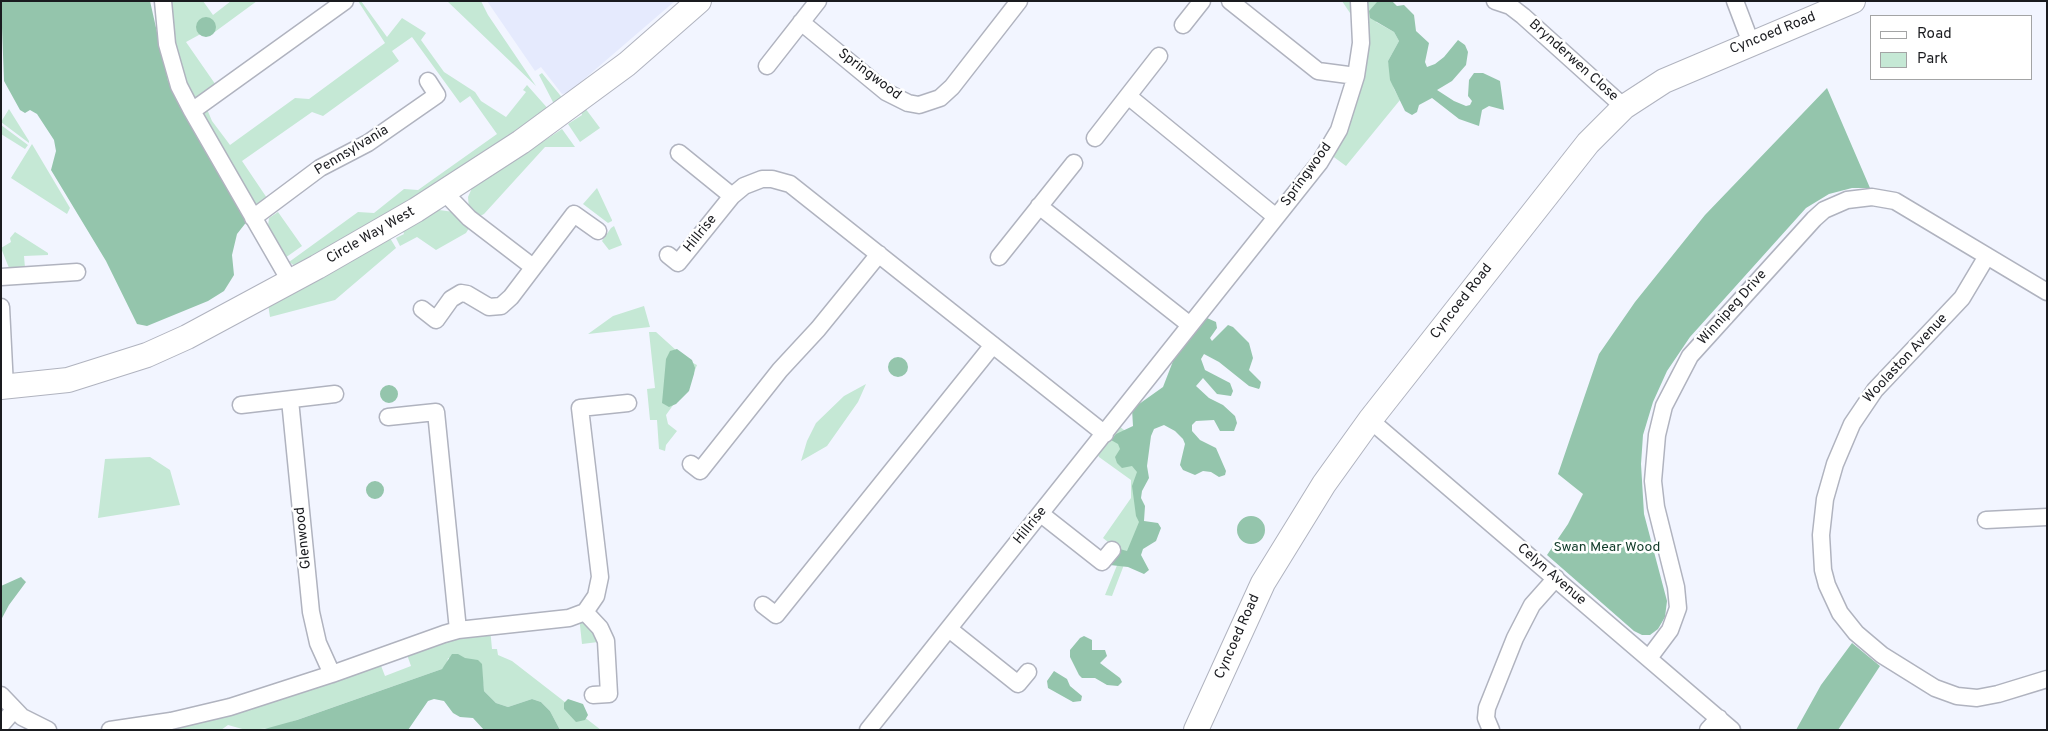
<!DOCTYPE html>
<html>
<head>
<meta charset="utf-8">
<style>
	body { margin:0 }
	#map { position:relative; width:2048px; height:731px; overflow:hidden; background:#f2f5ff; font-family:Overpass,sans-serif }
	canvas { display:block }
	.frame { position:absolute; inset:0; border:2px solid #1a1b1f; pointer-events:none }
	.legend { position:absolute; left:1870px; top:15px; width:162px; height:65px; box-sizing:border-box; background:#fff; border:1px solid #a3a4a5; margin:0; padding:6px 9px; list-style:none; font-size:15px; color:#1a1b1f }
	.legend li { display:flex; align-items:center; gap:10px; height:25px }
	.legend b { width:25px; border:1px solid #a3a4a5 }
</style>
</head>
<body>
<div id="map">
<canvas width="2048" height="731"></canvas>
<div class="frame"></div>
<ul class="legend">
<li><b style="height:6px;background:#fff"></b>Road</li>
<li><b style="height:14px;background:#c5e8d5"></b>Park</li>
</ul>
</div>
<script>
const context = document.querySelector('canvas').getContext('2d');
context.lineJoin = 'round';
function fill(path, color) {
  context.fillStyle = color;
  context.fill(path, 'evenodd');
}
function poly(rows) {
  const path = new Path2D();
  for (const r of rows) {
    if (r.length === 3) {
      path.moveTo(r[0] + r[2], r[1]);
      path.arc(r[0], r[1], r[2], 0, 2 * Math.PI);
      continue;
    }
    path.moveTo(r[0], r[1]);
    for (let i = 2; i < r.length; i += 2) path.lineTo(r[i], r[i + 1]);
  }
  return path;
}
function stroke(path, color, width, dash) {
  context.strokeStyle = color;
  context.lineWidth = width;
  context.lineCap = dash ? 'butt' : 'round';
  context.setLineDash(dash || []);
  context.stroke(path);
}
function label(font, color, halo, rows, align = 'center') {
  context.font = font + ' Overpass,sans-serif';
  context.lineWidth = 5;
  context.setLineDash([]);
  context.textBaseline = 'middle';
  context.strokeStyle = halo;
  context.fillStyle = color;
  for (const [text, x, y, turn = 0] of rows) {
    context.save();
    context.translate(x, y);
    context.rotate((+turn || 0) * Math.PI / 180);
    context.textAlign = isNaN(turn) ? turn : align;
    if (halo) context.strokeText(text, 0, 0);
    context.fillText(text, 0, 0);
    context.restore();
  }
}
const built = poly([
	[487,1,675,1,568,93,562,94,541,67,535,71]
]);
const green = poly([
	[163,1,203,1,213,15,231,1,257,1,212,34,208,30,186,42,220,91,204,102,212,121,230,145,295,98,309,99,385,43,358,1,361,1,387,37,402,18,426,33,421,40,444,72,475,92,481,101,506,117,526,92,523,90,527,85,550,111,392,219,295,266,289,262,358,212,374,213,404,189,418,190,497,134,470,96,460,103,412,37,392,51,399,61,323,116,312,112,242,161,271,204,253,218,192,111],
	[447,1,481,1,488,15,536,86],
	[1342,1,1381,1,1376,22,1394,32,1399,41,1388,61,1394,89,1400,100,1346,166,1327,152,1362,23,1350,13],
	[542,73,564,100,555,106,539,75],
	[585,108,600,128,580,142,568,124,582,115,581,111],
	[9,109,29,141,29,143,1,122],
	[1,125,28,145,25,149,1,134],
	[562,129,575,147,545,147,484,214,478,217,469,209,468,197,472,188],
	[32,144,70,208,67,214,11,178],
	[597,188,612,220,612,221,608,223,583,204],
	[439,210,454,212,471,225,466,233,436,250,417,237,400,246,396,238,404,234,403,231],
	[278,212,302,246,285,258,268,226,269,218],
	[614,226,622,245,609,250,602,241,611,228],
	[15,232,48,253,48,255,24,256,25,268,19,271,9,268,1,248,11,242,10,238],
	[390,238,396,248,335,300,270,317,268,304,355,259],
	[644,306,650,327,588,334,613,316],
	[649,332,656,332,687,360,697,365,691,380,666,415,668,424,677,431,666,445,665,451,659,449,657,420,650,420,647,389,655,388],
	[866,384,858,402,827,446,801,461,807,441,816,423,844,396],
	[1114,422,1134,438,1142,518,1112,596,1105,595,1122,553,1103,538,1131,498,1131,480,1099,457,1094,448],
	[150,457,170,470,180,505,98,518,105,459],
	[579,616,606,641,582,644],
	[490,628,492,649,497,649,498,655,512,661,601,730,560,730,550,711,541,702,532,699,508,707,496,703,484,691,482,673,448,658,447,664,442,669,274,728,246,730,228,725,221,730,110,730,140,726,378,658,385,676,411,666,405,649]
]);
const forest = poly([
	[1,1,150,1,168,81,248,220,237,234,232,255,234,275,224,291,208,301,147,326,137,324,106,261,51,170,56,151,54,140,37,114,30,110,25,113,20,110,4,81],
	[1382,1,1392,1,1397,6,1404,5,1414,15,1416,31,1429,43,1425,62,1427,67,1435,64,1444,57,1458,40,1465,45,1468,52,1466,65,1452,81,1437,90,1454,101,1466,106,1470,105,1472,101,1468,96,1469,80,1474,73,1483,73,1500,81,1504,110,1489,106,1482,110,1479,126,1459,119,1432,98,1419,105,1417,112,1412,115,1405,111,1390,80,1388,61,1399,41,1394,32,1370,18,1369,11,1377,2],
	[206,27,10],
	[1827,88,1870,188,1852,188,1829,194,1806,208,1690,337,1667,371,1653,402,1643,435,1641,464,1644,514,1667,601,1665,617,1658,629,1650,635,1642,635,1634,631,1547,555,1568,524,1583,494,1558,474,1599,354,1635,302,1705,215],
	[1207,318,1216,322,1217,328,1210,338,1212,341,1228,325,1233,327,1249,343,1253,358,1249,370,1261,382,1260,387,1259,389,1249,386,1219,362,1204,354,1201,359,1205,370,1230,383,1233,391,1231,396,1217,394,1203,378,1196,386,1209,398,1223,405,1235,416,1237,423,1234,431,1220,431,1214,420,1196,421,1192,425,1192,431,1200,440,1216,448,1226,471,1225,475,1219,477,1211,472,1203,471,1195,475,1183,470,1180,465,1185,444,1183,439,1175,431,1164,425,1154,429,1151,436,1147,466,1149,478,1142,491,1141,498,1145,506,1144,521,1158,523,1161,528,1156,541,1143,549,1141,555,1149,570,1144,574,1128,567,1110,565,1107,559,1116,548,1127,551,1139,522,1136,516,1132,486,1137,472,1132,466,1122,468,1117,463,1115,457,1120,449,1118,444,1111,440,1116,434,1133,426,1132,409,1163,387,1175,356,1195,328],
	[677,349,692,360,695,368,694,374,689,391,676,404,669,407,662,403,666,359,670,351],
	[898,367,10],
	[389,394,9],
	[375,490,9],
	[1251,530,14],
	[21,577,26,582,9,605,1,620,1,586],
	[1084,636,1092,640,1092,650,1105,650,1107,656,1100,663,1120,678,1122,682,1118,686,1107,685,1095,678,1082,678,1079,675,1070,657,1070,650,1080,638],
	[1852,643,1880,666,1838,730,1796,730,1821,685],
	[452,654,458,654,465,658,478,660,482,664,484,691,496,703,508,707,532,699,541,702,550,711,560,730,484,730,473,718,460,717,453,713,444,701,434,699,428,701,408,730,261,730,297,720,442,669],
	[1054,671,1067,679,1070,686,1082,696,1081,701,1073,702,1048,688,1047,681],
	[568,699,583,704,588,715,585,720,576,722,564,709,564,703]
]);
const street = poly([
	[163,1,167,44,179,86,192,111,290,281],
	[1230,1,1318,71,1356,76],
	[1495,1,1510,6,1523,16,1624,107],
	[1735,1,1751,43],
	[801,22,886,92,908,103,919,105,940,98,952,87,1019,1],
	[1183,25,1202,1],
	[767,66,818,1],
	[1128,96,1276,217],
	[192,111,345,1],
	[1095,138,1159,56],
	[679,153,732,196],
	[445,193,469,218,533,267],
	[1039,206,1190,325],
	[253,218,320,168,368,143,437,95,428,81],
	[668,255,678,263,732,196,744,186,762,179,772,179,790,184,1105,434],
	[1987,256,1962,298,1875,390,1852,424,1835,464,1825,499,1821,535,1823,570,1827,585,1840,613,1856,633,1882,655,1935,688,1957,696,1977,698,1998,694,2047,679],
	[999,257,1074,163],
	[1,277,77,272],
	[1,307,5,387],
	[422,309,436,320,451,299,461,293,467,294,489,307,501,306,511,297,574,214,598,231],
	[290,400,311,612,318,643,332,674],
	[241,405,335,394],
	[388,417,436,412,458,630],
	[1370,420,1732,730],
	[691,464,700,471,780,370,818,329,879,254],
	[1041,514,1102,562,1112,550],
	[1986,520,2047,517],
	[763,605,776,615,993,345],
	[949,629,1018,684,1028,672],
	[1649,658,1670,630,1678,608,1676,587,1656,507,1653,481,1657,435,1664,406,1690,356,1814,219,1824,210,1847,200,1872,197,1895,201,2047,292],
	[1,695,22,717,48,730],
	[593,695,609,694,606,641,600,628,585,612,596,596,600,577,580,408,628,403],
	[1,725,14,710],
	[110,730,171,721,230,707,332,674,444,634,458,630,569,618,585,612],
	[868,730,1320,162,1339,130,1356,76,1361,43,1359,1],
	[1491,730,1486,718,1487,708,1515,638,1532,605,1556,578],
	[1708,730,1719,718]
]);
const secondary = poly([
	[1,387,68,380,147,355,187,337,317,267,416,210,521,142,627,64,699,1],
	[1196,730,1263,583,1324,484,1370,420,1588,143,1624,107,1664,81,1853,1]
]);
const streetNames = [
	["Cyncoed Road",1773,34,-22],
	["Brynderwen Close",1573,61,42],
	["Springwood",869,75,37],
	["Pennsylvania",352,151,-31],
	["Springwood",1307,175,-54],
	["Hillrise",701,234,-51],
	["Circle Way West",371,236,-30],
	["Cyncoed Road",1462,302,-52],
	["Winnipeg Drive",1733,308,-48],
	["Woolaston Avenue",1906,359,-47],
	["Hillrise",1031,526,-51],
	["Glenwood",304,538,-96],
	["Celyn Avenue",1551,575,41],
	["Cyncoed Road",1238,637,-66]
];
const parkNames = [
	["Swan Mear Wood",1607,548]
];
fill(built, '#e5eafd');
fill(green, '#c5e8d5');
fill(forest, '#94c5ac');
stroke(street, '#b0b3bf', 19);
stroke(secondary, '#b0b3bf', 26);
stroke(street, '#fff', 16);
stroke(secondary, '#fff', 24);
label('14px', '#1a1b1f', '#fff', streetNames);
label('14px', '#113b29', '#fff', parkNames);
</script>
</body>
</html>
